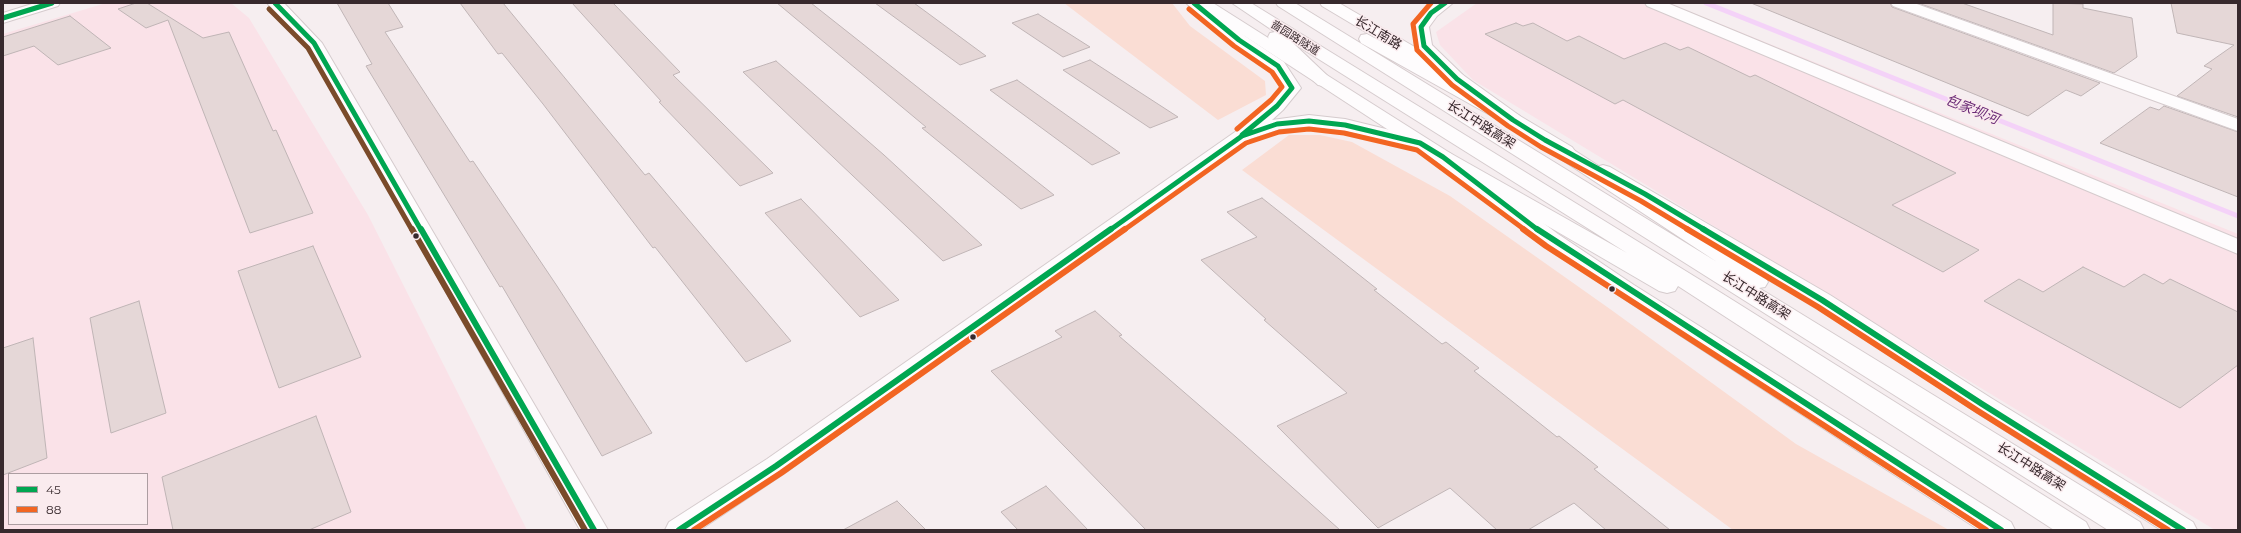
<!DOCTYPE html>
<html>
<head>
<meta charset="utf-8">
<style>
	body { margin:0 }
	#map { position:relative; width:2241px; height:533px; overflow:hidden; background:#f6eef0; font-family:Montserrat,sans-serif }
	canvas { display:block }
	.frame { position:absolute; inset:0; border:4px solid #37292d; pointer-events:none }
	.legend { position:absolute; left:8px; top:473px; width:140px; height:52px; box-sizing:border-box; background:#faebee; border:1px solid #ac9da1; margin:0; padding:5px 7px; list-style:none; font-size:12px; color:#37292d }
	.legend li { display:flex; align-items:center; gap:8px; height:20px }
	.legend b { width:20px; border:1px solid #ac9da1 }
</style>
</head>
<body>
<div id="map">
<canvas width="2241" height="533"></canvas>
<div class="frame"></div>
<ul class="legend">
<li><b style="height:5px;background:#00a651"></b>45</li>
<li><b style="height:5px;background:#f26522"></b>88</li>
</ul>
</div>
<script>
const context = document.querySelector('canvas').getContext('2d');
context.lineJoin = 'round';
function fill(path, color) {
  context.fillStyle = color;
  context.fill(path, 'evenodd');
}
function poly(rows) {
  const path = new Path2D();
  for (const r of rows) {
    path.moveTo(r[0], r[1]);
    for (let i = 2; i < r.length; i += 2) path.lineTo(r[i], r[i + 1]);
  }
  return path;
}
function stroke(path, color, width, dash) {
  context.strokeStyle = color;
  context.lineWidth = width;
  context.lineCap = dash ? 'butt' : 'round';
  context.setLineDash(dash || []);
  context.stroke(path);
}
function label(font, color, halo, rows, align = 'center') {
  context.font = font + ' Montserrat,"Noto Sans SC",sans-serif';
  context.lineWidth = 3;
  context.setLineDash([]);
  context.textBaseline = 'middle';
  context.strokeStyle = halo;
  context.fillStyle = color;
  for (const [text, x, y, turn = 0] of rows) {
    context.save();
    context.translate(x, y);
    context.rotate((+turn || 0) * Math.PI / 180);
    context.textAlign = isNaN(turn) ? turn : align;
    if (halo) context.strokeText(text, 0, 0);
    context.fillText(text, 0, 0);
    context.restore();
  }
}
const built = poly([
	[106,3,231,3,249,18,368,215,527,530,3,530,3,34],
	[9,474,147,474,147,524,9,524],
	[1477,3,1669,3,2238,234,2238,530,2215,530,1473,80,1440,45,1436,32]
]);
const green = poly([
	[1064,3,1172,3,1190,26,1265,81,1266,95,1218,120],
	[1289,135,1320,135,1352,142,1450,196,1610,309,1796,444,1949,530,1733,530,1242,170]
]);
const stream = poly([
	[1706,3,2238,216]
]);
const building = poly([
	[136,3,147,3,203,38,229,32,273,131,276,130,313,213,250,233,168,20,146,28,118,9,136,3],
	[337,3,388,3,403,27,385,32,470,162,473,161,557,286,652,433,602,456,502,286,500,287,366,66,372,64,337,3],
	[460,3,503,3,645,175,649,173,791,341,746,362,655,247,653,248,543,104,502,53,498,54,460,3],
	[572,3,613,3,680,72,673,75,773,173,740,186,659,102,661,101,572,3],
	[777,3,811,3,1054,195,1021,209,922,128,926,127,777,3],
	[875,3,914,3,986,56,960,65,875,3],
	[1751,3,1890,3,1892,7,2100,83,2081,96,2066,90,2028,116,1751,3],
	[1918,3,1962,3,2053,35,2053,3,2083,4,2083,8,2132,18,2137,57,2114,73,1918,3],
	[2171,3,2238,3,2238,117,2177,96,2212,69,2204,66,2234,45,2177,33,2171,3],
	[1038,14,1090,47,1063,57,1012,23,1038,14],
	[70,16,111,48,58,65,34,46,3,56,3,37,70,16],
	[1516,23,1523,26,1533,23,1567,41,1579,36,1624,59,1665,43,1680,50,1688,47,1750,77,1755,75,1956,173,1892,205,1979,250,1943,272,1623,100,1615,104,1485,34,1516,23],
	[1090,60,1178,117,1150,128,1063,70,1090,60],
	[776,61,884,155,982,245,943,261,743,72,776,61],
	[1017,80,1120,153,1092,165,990,90,1017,80],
	[2164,106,2238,132,2238,197,2100,143,2150,107,2159,110,2164,106],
	[1262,198,1377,289,1374,290,1442,344,1446,342,1479,368,1474,371,1557,437,1559,436,1598,467,1594,469,1670,530,1606,530,1574,503,1528,530,1497,530,1450,488,1378,528,1277,426,1347,393,1264,320,1266,319,1201,260,1257,237,1227,212,1262,198],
	[801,199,899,300,860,317,765,213,801,199],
	[313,246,361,357,279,388,238,271,313,246],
	[2083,267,2124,287,2144,274,2163,284,2170,279,2238,312,2238,365,2180,408,1984,301,2019,279,2043,292,2083,267],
	[139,301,166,413,111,433,90,318,139,301],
	[1095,311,1122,335,1119,336,1236,437,1340,530,1146,530,991,371,1062,337,1055,331,1095,311],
	[33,338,47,458,3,475,3,348,33,338],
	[316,416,351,512,309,530,173,530,162,477,316,416],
	[1046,486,1088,530,1018,530,1001,512,1046,486],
	[897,501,926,530,843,530,897,501]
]);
const minor = poly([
	[1645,3,1667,3,2238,239,2238,254,1647,6,1645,3],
	[1891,3,1914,3,2238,119,2238,131,1893,6,1891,3]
]);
const tertiary = poly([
	[267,3,284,3,322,43,608,530,580,530,307,45,267,3],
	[1186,3,1204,3,1245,36,1284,62,1301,88,1283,110,1272,120,1309,115,1345,119,1427,139,1430,143,1427,147,1420,149,1345,131,1309,127,1280,129,1250,139,785,473,700,530,665,530,669,522,767,459,1235,132,1271,102,1283,88,1271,69,1233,44,1186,3],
	[1435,3,1453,3,1437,16,1429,27,1432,45,1463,75,1466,79,1463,83,1451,83,1415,46,1413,27,1425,10,1435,3]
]);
const secondary = poly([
	[35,3,60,3,58,6,3,23,3,13,35,3]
]);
const primary = poly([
	[1194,3,1213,3,1450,153,1558,234,1634,285,2011,522,2015,530,1979,530,1618,295,1542,244,1436,161,1194,3],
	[1320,3,1339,3,1463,75,1520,116,1572,147,1575,151,1572,155,1565,157,1558,155,1506,124,1451,83,1322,6,1320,3],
	[1603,165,1610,167,1830,295,1991,398,2193,522,2197,530,2161,530,1973,410,1814,305,1596,175,1593,171,1596,167,1603,165]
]);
const trunk = poly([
	[1232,3,1251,3,1723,294,2086,522,2090,530,2054,530,1678,286,1675,291,1667,293,1659,291,1436,161,1433,157,1436,153,1443,151,1450,153,1627,253,1293,43,1333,81,1330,85,1324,86,1318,85,1270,41,1268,37,1270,33,1275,32,1232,3],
	[1276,3,1295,3,1717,262,1538,144,1535,140,1538,136,1545,134,1552,136,1728,249,1765,277,1768,282,1765,287,1759,288,2140,522,2144,530,2108,530,1278,6,1276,3],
	[1367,34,1520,116,1522,120,1520,124,1513,126,1506,124,1361,43,1359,39,1361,35,1367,34]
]);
const bus1Far1 = poly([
	[275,3,314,43,421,230],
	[1194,3,1239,40,1278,66,1292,88,1277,106,1242,135],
	[1445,3,1431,13,1421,27,1424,46,1457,79,1513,120,1545,140,1645,194,1705,230],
	[3,18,52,3],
	[1110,230,1242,136,1277,124,1309,121,1345,125,1420,143,1443,157,1538,230]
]);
const bus1 = poly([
	[421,229,594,530],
	[1537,229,2001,530],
	[1703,229,1822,300,1982,404,2183,530],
	[679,530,776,466,1111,229]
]);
const bus2Far1 = poly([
	[1431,3,1413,24,1417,50,1452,85,1508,126,1541,147,1641,201,1689,230],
	[1189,9,1234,46,1272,72,1282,87,1271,100,1237,129],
	[1124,230,1246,143,1279,132,1309,129,1344,133,1417,150,1525,230]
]);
const bus2 = poly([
	[1523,229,1546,246,1986,530],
	[1687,229,1818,307,1978,411,2168,530],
	[694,530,781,473,1125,229]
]);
const bus3Far1 = poly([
	[269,9,308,48,412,230]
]);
const bus3 = poly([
	[412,229,585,530]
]);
const markers = [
	[416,236,3.5,"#37292d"],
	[1612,289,3.5,"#37292d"],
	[973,337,3.5,"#37292d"]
];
const farStreetnames = [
	["啬园路隧道",1295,38,32]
];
const streetNames = [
	["长江南路",1378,33,31],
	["长江中路高架",1481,125,32],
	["长江中路高架",1756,296,32],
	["长江中路高架",2031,467,32]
];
const waterNames = [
	["包家坝河",1972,110,22]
];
fill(built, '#fae2e8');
fill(green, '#faddd4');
stroke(stream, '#f4d2f8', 5);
fill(building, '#e5d7d7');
stroke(building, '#c0b5b6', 1);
stroke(minor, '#d5cbcd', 2);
stroke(tertiary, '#d5cbcd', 2);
stroke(secondary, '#d5cbcd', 2);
stroke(primary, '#d5cbcd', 2);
stroke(trunk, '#d5cbcd', 2);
fill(minor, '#fefcfd');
fill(tertiary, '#fefcfd');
fill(secondary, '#fefcfd');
fill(primary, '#fefcfd');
fill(trunk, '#fefcfd');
stroke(bus1Far1, '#00a651', 5);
stroke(bus1, '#00a651', 6);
stroke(bus2Far1, '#f26522', 5);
stroke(bus2, '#f26522', 6);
stroke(bus3Far1, '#7a4b2a', 5);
stroke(bus3, '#7a4b2a', 6);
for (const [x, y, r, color] of markers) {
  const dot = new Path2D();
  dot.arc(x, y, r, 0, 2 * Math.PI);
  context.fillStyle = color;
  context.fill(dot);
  stroke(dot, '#faebee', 1.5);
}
label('11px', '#37292d', '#faebee', farStreetnames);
label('13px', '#37292d', '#faebee', streetNames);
label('italic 14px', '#6a2a76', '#faebee', waterNames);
</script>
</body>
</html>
